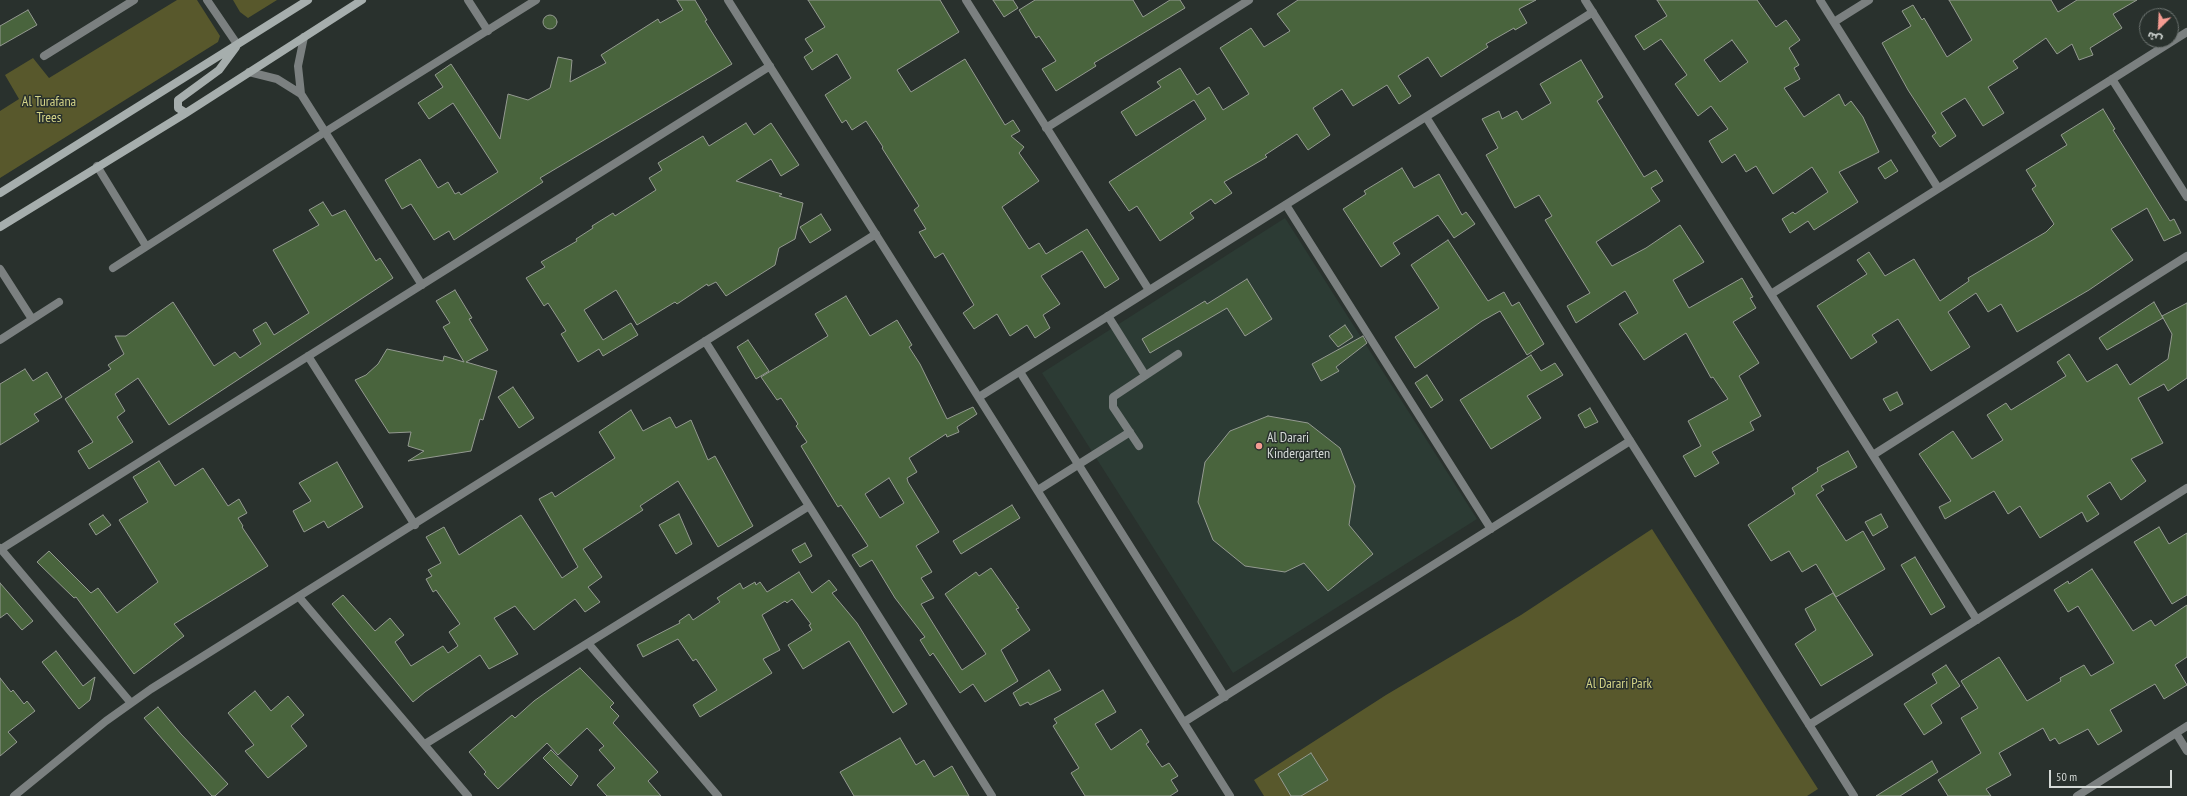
<!DOCTYPE html>
<html>
<head>
<meta charset="utf-8">
<style>
	body { margin:0 }
	#map { position:relative; width:2187px; height:796px; overflow:hidden; background:#29312d; font-family:"PT Sans Narrow","Noto Sans Arabic",sans-serif }
	canvas { display:block }
	.north { position:absolute; left:2139px; top:8px; width:40px; height:40px; box-sizing:border-box; background:#29312d; border:1px solid #6d7471; border-radius:50%; rotate:204deg; font-size:11px; font-weight:700; line-height:16px; text-align:center; color:#d4d9d6 }
	.north::after { content:''; display:block; margin:auto; width:14px; height:18px; background:#f59c92; clip-path:polygon(50% 0,100% 100%,50% 72%,0 100%) }
	.scale { position:absolute; left:2049px; top:770px; width:123px; height:18px; box-sizing:border-box; border:2px solid #d4d9d6; border-top:0; padding-left:5px; font-size:12px; line-height:14px; white-space:nowrap; color:#d4d9d6; -webkit-text-stroke:3px #29312d; paint-order:stroke }
</style>
</head>
<body>
<div id="map">
<canvas width="2187" height="796"></canvas>
<div class="north">ش</div>
<div class="scale">50 m</div>
</div>
<script>
const context = document.querySelector('canvas').getContext('2d');
context.lineJoin = 'round';
function fill(path, color) {
  context.fillStyle = color;
  context.fill(path, 'evenodd');
}
function poly(rows) {
  const path = new Path2D();
  for (const r of rows) {
    if (r.length === 3) {
      path.moveTo(r[0] + r[2], r[1]);
      path.arc(r[0], r[1], r[2], 0, 2 * Math.PI);
      continue;
    }
    path.moveTo(r[0], r[1]);
    for (let i = 2; i < r.length; i += 2) path.lineTo(r[i], r[i + 1]);
  }
  return path;
}
function stroke(path, color, width, dash) {
  context.strokeStyle = color;
  context.lineWidth = width;
  context.lineCap = dash ? 'butt' : 'round';
  context.setLineDash(dash || []);
  context.stroke(path);
}
function label(font, color, halo, rows, align = 'center') {
  context.font = font + ' "PT Sans Narrow",sans-serif';
  context.lineWidth = 3;
  context.setLineDash([]);
  context.textBaseline = 'middle';
  context.strokeStyle = halo;
  context.fillStyle = color;
  for (const [text, x, y, turn = 0] of rows) {
    context.save();
    context.translate(x, y);
    context.rotate((+turn || 0) * Math.PI / 180);
    context.textAlign = isNaN(turn) ? turn : align;
    if (halo) context.strokeText(text, 0, 0);
    context.fillText(text, 0, 0);
    context.restore();
  }
}
const built = poly([
	[1285,218,1477,519,1233,673,1042,373]
]);
const green = poly([
	[177,0,197,0,220,36,218,42,0,178,0,111,19,99,5,75,33,58,49,78],
	[233,0,277,0,248,18,240,12],
	[1652,529,1818,789,1807,796,1264,796,1254,780,1386,695,1521,615]
]);
const building = poly([
	[677,0,695,0,707,20,705,21,732,64,540,178,543,182,454,240,449,231,434,240,411,204,402,209,385,180,420,159,438,188,448,182,455,194,459,192,461,195,498,172,453,103,429,119,418,103,443,87,435,75,451,64,500,139,508,94,528,100,550,88,558,57,572,60,570,82,606,63,601,55,658,19,660,23,683,10,677,0],
	[808,0,940,0,959,32,897,70,911,92,965,59,1005,125,1013,120,1020,131,1011,136,1024,147,1019,153,1039,181,1002,207,1029,249,1039,243,1046,254,1087,229,1119,279,1105,288,1082,251,1041,276,1060,304,1043,315,1050,328,1035,338,1027,325,1010,336,997,314,974,329,963,313,974,305,943,253,935,258,919,232,926,229,914,210,919,206,882,148,883,147,866,121,852,130,846,120,842,123,825,95,851,78,837,54,812,70,804,57,813,51,805,39,825,27,808,0],
	[993,0,1013,0,1018,8,1004,17,993,0],
	[1035,0,1133,0,1143,17,1170,0,1180,0,1185,8,1094,63,1096,66,1056,91,1042,69,1056,61,1039,36,1036,38,1019,10,1035,0],
	[1298,0,1536,0,1519,9,1527,23,1515,30,1514,28,1486,44,1488,47,1441,77,1428,57,1398,76,1411,96,1399,104,1387,85,1353,106,1342,89,1313,108,1330,135,1308,150,1297,134,1265,155,1267,157,1224,182,1232,193,1215,204,1211,199,1190,213,1194,218,1160,241,1137,206,1129,211,1109,182,1206,119,1194,100,1136,136,1121,112,1161,87,1157,82,1180,68,1197,95,1209,87,1223,110,1249,94,1220,48,1251,28,1264,47,1290,31,1277,14,1298,0],
	[1657,0,1757,0,1776,27,1786,20,1800,40,1789,48,1799,65,1794,68,1800,79,1784,88,1804,117,1839,94,1845,106,1851,101,1863,117,1879,152,1839,172,1858,202,1814,230,1808,221,1790,233,1782,219,1793,212,1795,214,1828,192,1812,167,1773,194,1756,166,1746,172,1735,154,1722,163,1709,141,1728,129,1711,106,1698,116,1675,84,1687,75,1661,39,1644,50,1635,36,1667,16,1657,0],
	[1732,40,1748,62,1720,82,1704,60,1732,40],
	[1949,0,2051,0,2058,12,2077,0,2137,0,2113,14,2122,28,2090,48,2093,55,2079,60,2072,44,2057,54,2046,38,2013,61,2018,68,1988,87,2004,113,1983,126,1965,98,1941,113,1956,136,1940,147,1932,136,1936,133,1908,90,1882,43,1911,26,1902,11,1913,5,1922,20,1924,18,1947,57,1972,40,1949,0],
	[28,10,37,25,0,46,0,26,28,10],
	[550,22,7],
	[1581,60,1603,97,1597,101,1644,177,1656,170,1663,181,1651,188,1660,201,1596,242,1612,266,1646,248,1680,225,1704,262,1673,280,1689,308,1742,278,1753,297,1750,298,1756,308,1733,322,1759,363,1739,376,1761,416,1750,422,1754,430,1712,452,1719,463,1695,477,1683,456,1701,446,1688,421,1728,399,1713,377,1711,378,1686,333,1644,360,1619,324,1638,313,1625,291,1576,323,1567,306,1590,293,1545,220,1552,216,1539,195,1515,208,1486,155,1498,148,1482,119,1499,111,1502,119,1517,111,1522,120,1551,103,1540,84,1581,60],
	[2103,109,2115,129,2113,130,2135,165,2170,221,2174,219,2181,233,2164,241,2147,208,2111,229,2133,260,2089,290,2017,332,2001,304,1988,312,1976,293,1948,312,1970,347,1931,371,1898,319,1872,335,1877,342,1851,359,1817,306,1867,274,1857,260,1869,252,1885,276,1914,259,1940,301,1969,281,1968,278,2046,232,2054,224,2032,189,2036,186,2026,170,2067,145,2061,135,2103,109],
	[746,123,754,135,771,123,799,165,781,176,771,159,736,181,782,194,779,196,803,203,795,239,779,248,775,265,726,296,716,282,708,286,707,284,677,304,675,302,637,325,616,290,584,310,603,340,631,323,638,335,603,356,599,349,578,362,561,334,566,331,548,303,544,306,526,278,545,267,541,262,577,241,576,239,593,228,592,226,613,213,615,216,656,190,649,178,662,170,658,163,703,136,709,146,746,123],
	[1891,160,1898,171,1885,179,1878,168,1891,160],
	[1402,168,1414,188,1439,174,1462,215,1466,212,1475,224,1454,238,1438,215,1393,243,1400,254,1381,267,1343,209,1366,194,1364,191,1402,168],
	[323,202,332,216,345,210,376,261,380,258,393,278,169,425,138,378,115,394,125,411,117,417,133,442,89,469,78,451,93,442,65,399,111,369,108,365,124,354,115,336,126,336,173,302,214,366,235,352,240,358,261,344,253,330,266,322,274,335,309,313,273,250,319,225,309,210,323,202],
	[821,214,831,230,810,243,800,227,821,214],
	[1448,240,1488,301,1504,292,1512,306,1519,302,1544,344,1527,355,1500,311,1482,321,1415,368,1395,337,1439,308,1411,265,1448,240],
	[1247,279,1272,319,1245,336,1227,308,1150,353,1142,339,1205,301,1207,304,1247,279],
	[455,290,472,318,469,319,488,350,466,362,497,371,483,420,480,419,471,451,408,461,424,451,408,446,411,432,389,433,355,380,366,375,378,364,387,349,443,361,444,356,464,362,443,327,450,323,436,301,455,290],
	[846,296,870,336,897,320,912,345,909,347,920,364,947,419,973,407,977,414,957,427,959,432,947,437,946,434,909,458,917,472,907,478,908,482,939,532,916,546,932,572,921,578,934,598,921,604,962,670,986,654,945,594,976,572,979,576,991,568,1019,608,1016,609,1030,630,1001,650,1018,681,985,702,973,684,960,693,933,653,930,656,920,640,925,637,895,598,872,560,860,567,852,555,868,546,841,505,838,507,801,446,807,442,796,426,798,424,781,398,777,400,761,377,828,336,815,314,846,296],
	[889,478,904,503,880,518,865,494,889,478],
	[2154,302,2163,318,2107,350,2099,338,2154,302],
	[2187,303,2187,378,2168,391,2164,384,2138,398,2163,443,2131,459,2146,481,2121,500,2110,482,2087,496,2099,514,2087,522,2082,512,2040,538,2020,506,2008,514,1994,491,1945,519,1939,507,1951,501,1919,454,1953,431,1972,459,2003,440,1987,415,2006,403,2011,410,2066,376,2057,362,2069,354,2087,382,2117,364,2130,385,2168,359,2172,334,2162,316,2187,303],
	[1345,325,1353,337,1338,347,1329,336,1345,325],
	[1363,336,1367,343,1336,367,1339,371,1321,381,1312,364,1363,336],
	[748,340,769,371,756,379,737,347,748,340],
	[1531,355,1541,371,1555,363,1563,375,1527,396,1541,418,1491,449,1460,400,1531,355],
	[25,369,33,381,47,372,62,397,34,414,39,421,0,445,0,384,25,369],
	[1427,375,1443,400,1431,408,1415,383,1427,375],
	[513,387,534,418,519,428,498,397,513,387],
	[1897,392,1903,404,1890,411,1883,399,1897,392],
	[1590,408,1598,422,1585,428,1578,415,1590,408],
	[631,410,643,431,670,417,676,428,691,420,708,460,715,456,753,526,718,547,678,481,640,506,643,510,583,549,602,577,588,587,600,602,585,612,575,599,534,630,515,606,494,618,518,654,489,669,480,655,425,692,413,702,332,604,343,595,375,631,390,618,404,635,395,642,411,666,443,646,448,653,458,646,449,632,460,624,436,590,433,592,426,579,432,576,428,570,441,563,426,537,444,527,459,555,521,515,562,578,578,567,539,499,552,492,555,497,615,458,599,432,631,410],
	[1268,416,1308,423,1340,448,1355,486,1349,525,1373,554,1328,591,1304,563,1285,572,1245,566,1213,540,1198,502,1205,462,1230,431,1268,416],
	[1848,451,1857,467,1821,486,1824,490,1816,495,1846,541,1863,531,1885,569,1836,597,1816,564,1802,572,1789,551,1771,561,1748,525,1795,494,1792,488,1818,471,1817,468,1848,451],
	[159,461,175,486,203,468,228,506,239,499,247,513,238,518,243,526,242,527,268,566,174,624,184,636,134,674,76,597,74,598,37,562,49,551,91,593,98,588,117,613,158,582,119,520,148,502,133,477,159,461],
	[337,462,363,507,328,528,324,521,304,532,293,511,311,501,299,483,337,462],
	[1012,505,1020,518,961,554,953,541,1012,505],
	[679,514,692,544,676,554,659,525,679,514],
	[1881,514,1888,527,1873,536,1865,522,1881,514],
	[103,515,111,525,96,535,89,524,103,515],
	[2159,527,2169,544,2187,533,2187,595,2172,604,2134,542,2159,527],
	[805,543,812,556,800,563,792,550,805,543],
	[1915,557,1945,607,1931,615,1901,565,1915,557],
	[2092,569,2133,631,2151,620,2155,626,2187,605,2187,657,2175,665,2187,685,2164,699,2155,684,2110,710,2122,731,2098,745,2088,729,2059,744,2055,738,2050,741,2043,728,1999,753,2011,775,1986,789,1991,796,1948,796,1938,780,1981,753,1961,718,1978,708,1961,681,1999,657,2027,701,2061,681,2060,678,2084,665,2091,676,2114,663,2078,606,2068,612,2054,590,2068,581,2069,584,2092,569],
	[799,572,812,593,829,580,837,590,832,593,857,623,907,704,893,713,849,641,803,669,788,645,812,630,809,625,811,624,792,599,787,603,785,601,762,615,780,650,763,659,772,673,700,717,693,705,717,690,696,659,693,661,678,639,643,657,637,645,680,623,679,621,689,614,693,620,720,602,717,598,740,583,743,589,755,582,756,585,760,582,767,592,799,572],
	[0,583,33,621,22,630,7,613,0,618,0,583],
	[1833,593,1873,655,1821,686,1795,644,1816,630,1805,609,1833,593],
	[56,651,83,686,95,677,90,700,79,709,42,662,56,651],
	[1946,665,1960,686,1931,705,1942,723,1924,735,1904,704,1937,683,1932,674,1946,665],
	[580,668,614,703,610,707,619,716,613,723,658,772,648,781,661,796,607,796,597,785,615,768,599,750,604,746,587,728,558,755,547,743,498,789,484,774,486,772,469,752,512,715,515,718,534,701,580,668],
	[1049,670,1061,690,1030,705,1028,702,1020,706,1013,693,1049,670],
	[0,678,11,692,13,690,24,704,27,701,35,711,8,732,17,742,0,756,0,678],
	[1103,690,1116,712,1095,724,1111,750,1141,729,1149,742,1146,744,1162,767,1169,763,1178,776,1171,780,1178,791,1170,796,1085,796,1071,773,1079,768,1053,726,1057,723,1054,719,1103,690],
	[255,691,271,711,288,696,304,715,291,726,307,746,268,778,245,751,254,745,228,713,255,691],
	[158,707,181,734,228,784,215,796,212,796,144,718,158,707],
	[900,738,916,765,924,760,934,777,952,766,969,796,854,796,840,772,900,738],
	[551,750,578,776,571,786,543,758,551,750],
	[1311,753,1328,780,1301,796,1291,796,1278,774,1311,753],
	[1932,761,1938,772,1900,796,1876,796,1932,761]
]);
const service = poly([
	[207,0,237,44],
	[468,0,488,31],
	[44,56,134,0],
	[97,166,146,246],
	[1286,205,1491,529],
	[113,268,325,132,536,0],
	[0,269,32,319],
	[1108,316,1145,375],
	[0,340,59,302],
	[1020,372,1225,697],
	[1139,446,1113,407,1113,397,1178,354],
	[1038,490,1130,432],
	[1184,722,1630,441]
]);
const minor = poly([
	[728,0,1230,796],
	[966,0,1149,290],
	[1585,0,1977,620],
	[1820,0,1938,188],
	[1834,22,1869,0],
	[304,37,298,66,301,94,422,285],
	[249,72,277,79,301,94],
	[2112,79,2187,197],
	[1426,117,1854,796],
	[1046,128,1249,0],
	[1771,294,2187,32],
	[705,341,992,796],
	[308,356,415,525],
	[979,397,1593,12],
	[1873,455,2187,256],
	[0,548,131,703],
	[1,549,770,66],
	[299,597,468,796],
	[588,643,718,796],
	[1809,725,2187,488],
	[2176,733,2187,751],
	[425,744,809,506],
	[14,796,106,721,151,689,876,234],
	[2077,796,2187,726]
]);
const secondary = poly([
	[186,113,178,108,178,100,219,70,236,47],
	[0,193,308,0],
	[0,227,186,113,362,0]
]);
const markers = [
	[1259,446,4,"#f59c92"]
];
const parkNames = [
	["Al Turafana",49,102],
	["Trees",49,118],
	["Al Darari Park",1619,684]
];
const poiNames = [
	["Al Darari",1267,438],
	["Kindergarten",1267,454]
];
fill(built, '#2c3b34');
fill(green, '#58582c');
fill(building, '#49643d');
stroke(building, '#949a91', 1);
stroke(service, '#7b8080', 8);
stroke(minor, '#7b8080', 8);
stroke(secondary, '#a6aead', 8);
for (const [x, y, r, color] of markers) {
  const dot = new Path2D();
  dot.arc(x, y, r, 0, 2 * Math.PI);
  context.fillStyle = color;
  context.fill(dot);
  stroke(dot, '#29312d', 1.5);
}
label('14px', '#d3d387', '#29312d', parkNames);
label('14px', '#d4d9d6', '#29312d', poiNames, 'left');
</script>
</body>
</html>
